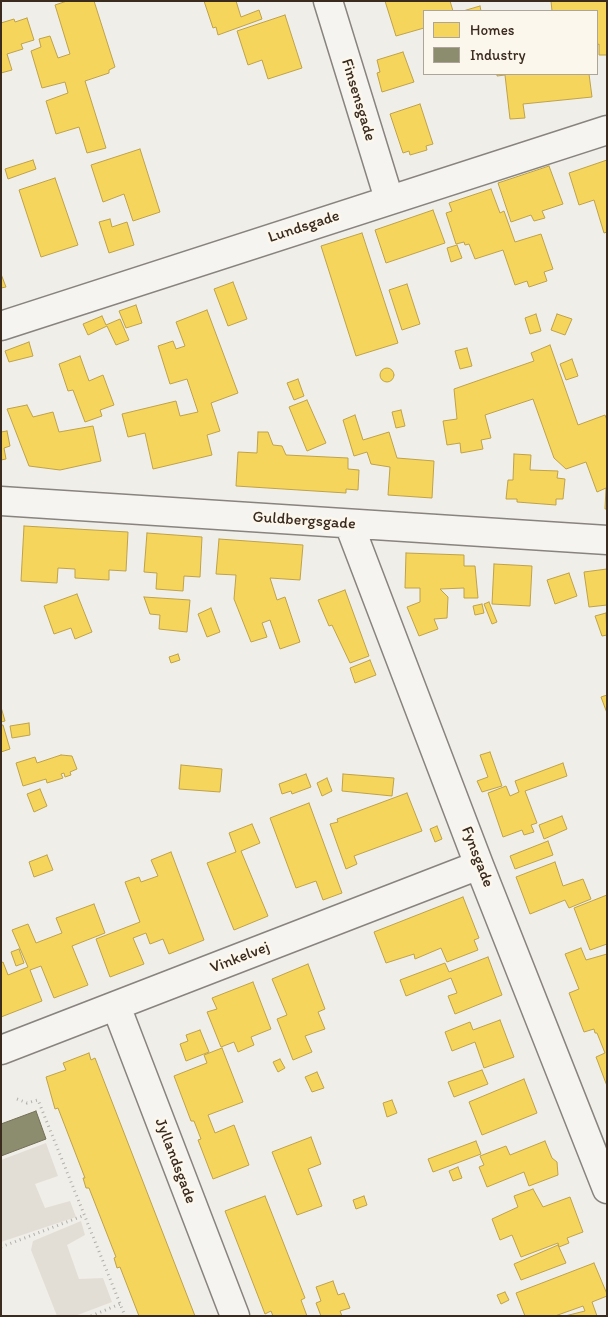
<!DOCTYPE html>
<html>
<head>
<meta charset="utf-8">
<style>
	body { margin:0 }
	#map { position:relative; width:608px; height:1317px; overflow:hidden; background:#f0eee8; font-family:Itim,sans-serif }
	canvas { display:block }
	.frame { position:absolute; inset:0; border:2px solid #3b2a1e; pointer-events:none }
	.legend { position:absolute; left:423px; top:10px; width:175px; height:65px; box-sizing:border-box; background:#fbf7ec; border:1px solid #aea59a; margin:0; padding:6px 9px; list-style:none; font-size:15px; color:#3b2a1e }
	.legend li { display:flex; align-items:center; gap:10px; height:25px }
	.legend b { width:25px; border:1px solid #aea59a }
</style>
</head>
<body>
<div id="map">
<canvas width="608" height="1317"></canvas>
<div class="frame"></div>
<ul class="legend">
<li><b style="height:14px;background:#f6d55c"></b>Homes</li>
<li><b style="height:14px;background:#8c8c6e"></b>Industry</li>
</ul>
</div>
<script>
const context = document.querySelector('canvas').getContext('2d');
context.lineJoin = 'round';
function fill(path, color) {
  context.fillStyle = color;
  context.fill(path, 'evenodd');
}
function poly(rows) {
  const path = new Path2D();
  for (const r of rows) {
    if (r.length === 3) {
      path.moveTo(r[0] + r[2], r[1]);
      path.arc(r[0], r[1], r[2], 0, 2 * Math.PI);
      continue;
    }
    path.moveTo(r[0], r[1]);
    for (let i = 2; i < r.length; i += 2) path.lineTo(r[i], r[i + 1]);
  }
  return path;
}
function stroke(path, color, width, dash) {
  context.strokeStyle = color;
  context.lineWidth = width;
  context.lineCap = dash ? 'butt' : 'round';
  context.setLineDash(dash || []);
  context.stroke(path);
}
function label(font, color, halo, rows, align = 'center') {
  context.font = font + ' Itim,sans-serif';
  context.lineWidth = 5;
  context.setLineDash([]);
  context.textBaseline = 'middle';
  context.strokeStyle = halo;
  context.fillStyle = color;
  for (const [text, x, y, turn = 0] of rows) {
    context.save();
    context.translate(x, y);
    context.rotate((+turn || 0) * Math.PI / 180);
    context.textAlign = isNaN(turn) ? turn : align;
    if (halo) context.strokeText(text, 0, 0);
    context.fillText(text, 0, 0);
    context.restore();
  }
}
const built = poly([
	[46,1143,58,1176,35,1184,45,1208,70,1201,76,1217,1,1242,1,1160],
	[81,1221,85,1235,67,1245,79,1279,103,1278,112,1302,75,1316,57,1316,31,1250,33,1241]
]);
const homes = poly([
	[67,1,94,1,115,67,109,70,109,73,85,81,106,148,87,153,79,127,56,134,46,101,68,93,65,82,42,88,31,51,41,47,39,39,50,36,58,58,70,54,55,5,67,1],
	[204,1,236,1,241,17,259,10,262,19,218,35,216,27,213,28,204,1],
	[385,1,450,1,453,11,424,11,424,28,396,36,385,1],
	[551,1,607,1,607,55,599,55,599,44,597,45,597,11,552,11,551,1],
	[480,6,481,11,463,11,480,6],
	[285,15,302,68,268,79,262,60,248,65,237,31,285,15],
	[27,18,34,40,21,44,23,49,7,54,12,70,1,73,1,23,14,19,15,22,27,18],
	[403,52,414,82,382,92,377,73,380,72,377,60,403,52],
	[497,74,589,74,592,97,523,104,525,118,510,119,505,75,497,76,497,74],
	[420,104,433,144,426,146,427,150,410,155,409,151,403,153,390,114,420,104],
	[140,149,160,212,133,221,124,194,103,202,91,165,140,149],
	[33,160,36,169,8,179,5,169,33,160],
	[607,160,607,232,604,233,594,200,579,205,569,173,607,160],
	[549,166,563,204,542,211,545,218,534,221,531,215,511,222,498,183,549,166],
	[55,178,78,245,41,257,19,190,55,178],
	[491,189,500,213,504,211,515,242,541,234,553,269,544,272,547,281,529,287,527,281,515,285,503,250,475,259,469,244,465,245,464,242,456,244,446,213,452,211,449,203,491,189],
	[433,210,445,243,386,263,375,230,433,210],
	[110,219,112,227,127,222,134,245,109,253,99,222,110,219],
	[362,233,398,343,356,356,321,246,362,233],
	[457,245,462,258,451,262,447,248,457,245],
	[1,274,6,287,1,288,1,274],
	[233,282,247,319,228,326,214,289,233,282],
	[407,284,420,324,402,330,389,290,407,284],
	[136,305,142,323,126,328,119,311,136,305],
	[207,310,238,393,211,403,220,431,207,435,212,455,153,469,145,433,128,437,122,414,176,401,180,416,198,412,187,379,170,384,158,346,173,341,176,349,185,346,176,322,207,310],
	[536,314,541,331,530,334,525,318,536,314],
	[557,314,572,319,565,335,551,330,557,314],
	[102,316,106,325,120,319,129,340,116,345,107,326,88,335,83,324,102,316],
	[29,342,33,356,9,362,5,351,29,342],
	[550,345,578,425,605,415,607,420,607,509,605,509,606,488,597,492,586,462,566,469,554,458,533,399,485,415,491,438,481,440,483,449,461,453,460,443,447,445,443,421,457,419,454,389,534,361,531,353,550,345],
	[467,348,472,366,460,369,455,351,467,348],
	[80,356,89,381,103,375,114,405,100,410,102,416,85,422,73,390,68,391,59,364,80,356],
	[572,359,578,376,566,380,560,364,572,359],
	[387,375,7],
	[298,379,304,396,294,400,287,383,298,379],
	[307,400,326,443,307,451,289,407,307,400],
	[27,405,33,417,53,412,59,432,93,426,101,461,60,470,29,466,7,409,27,405],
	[401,410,405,426,396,428,392,412,401,410],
	[355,415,363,440,389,432,397,458,434,461,432,498,388,495,390,467,371,464,367,452,354,456,343,420,355,415],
	[7,431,10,446,4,448,6,459,1,460,1,432,7,431],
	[258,432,268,432,273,445,282,446,286,455,348,458,348,469,359,470,358,490,346,489,346,493,236,486,238,452,257,453,258,432],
	[514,454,531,455,530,470,558,471,557,478,565,479,563,499,556,499,556,505,517,502,517,499,506,499,508,480,513,480,514,454],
	[24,526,128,532,126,571,109,570,109,580,75,578,75,569,58,568,57,583,21,581,24,526],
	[147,533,202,537,200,577,184,576,183,591,156,589,157,573,144,572,147,533],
	[219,539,303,545,300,580,270,578,277,600,285,597,300,642,280,649,270,620,262,623,267,637,251,642,234,599,236,575,216,574,219,539],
	[406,553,464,555,464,566,475,566,478,598,464,598,464,588,440,589,448,597,447,618,434,619,438,629,419,636,407,607,420,602,420,588,405,588,406,553],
	[494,564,532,566,530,606,492,604,494,564],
	[607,569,607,605,589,607,584,572,607,569],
	[569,573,577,596,555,604,547,580,569,573],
	[345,590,369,656,350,663,332,625,329,626,318,600,345,590],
	[77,594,92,632,75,639,71,628,54,634,44,606,77,594],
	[144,597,190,600,187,632,159,629,160,615,150,614,144,597],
	[489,602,497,622,492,624,484,604,489,602],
	[482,604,484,613,475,615,473,606,482,604],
	[211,608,220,632,207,637,198,614,211,608],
	[606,613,607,635,602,636,595,616,606,613],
	[178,654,180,660,171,663,169,657,178,654],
	[370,660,376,675,355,683,350,668,370,660],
	[607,695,607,713,601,697,607,695],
	[1,707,5,721,1,722,1,707],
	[29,723,30,735,12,738,10,726,29,723],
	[1,725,3,725,10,749,1,752,1,725],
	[490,752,502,786,482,792,477,781,488,777,480,755,490,752],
	[61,755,72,756,77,769,70,772,71,775,65,777,64,773,61,774,63,778,47,783,46,779,23,786,16,763,35,757,37,763,61,755],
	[563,763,567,776,525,791,537,823,531,825,534,832,524,835,522,830,503,837,488,793,506,786,510,796,519,792,515,781,563,763],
	[181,765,222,769,220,792,179,789,181,765],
	[306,774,311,787,292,794,291,791,282,794,279,784,306,774],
	[343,774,394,778,392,796,342,791,343,774],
	[327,778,332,791,322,796,317,783,327,778],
	[40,789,47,806,34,812,27,794,40,789],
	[407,793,422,831,354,856,357,864,346,869,330,824,338,822,337,819,407,793],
	[309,803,342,893,323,900,316,881,296,888,270,818,309,803],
	[562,816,567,829,544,839,539,825,562,816],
	[252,824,260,843,241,851,268,916,234,930,207,863,236,852,229,833,252,824],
	[437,826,442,839,435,842,430,829,437,826],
	[548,841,553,855,515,869,510,856,548,841],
	[171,852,204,940,169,954,163,939,150,944,146,933,133,938,144,964,110,977,96,939,140,922,125,882,139,877,141,882,158,876,151,860,171,852],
	[47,855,53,870,34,877,29,862,47,855],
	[555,862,563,886,583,879,591,899,569,908,565,900,530,914,516,877,555,862],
	[607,895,607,944,590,950,574,908,607,895],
	[463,897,479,938,474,940,478,950,447,962,441,948,415,959,414,954,386,963,374,932,463,897],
	[94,904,105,933,72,946,88,985,54,998,41,966,30,970,42,1001,1,1017,1,963,3,962,8,975,28,967,12,930,28,924,36,943,62,933,56,918,94,904],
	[581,948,586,960,607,954,607,1086,596,1057,605,1053,597,1033,595,1033,594,1029,584,1032,569,993,579,989,565,954,581,948],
	[19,949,24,963,16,966,11,952,19,949],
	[488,957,502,995,455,1014,448,996,457,993,451,978,406,996,400,980,445,963,449,972,488,957],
	[308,964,325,1009,318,1012,325,1029,305,1036,312,1052,293,1060,277,1019,287,1015,272,979,308,964],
	[253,982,271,1029,251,1037,254,1045,238,1052,234,1042,221,1047,207,1012,217,1009,212,998,253,982],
	[500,1020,514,1057,484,1068,475,1042,452,1051,445,1032,470,1022,473,1030,500,1020],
	[200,1030,209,1052,186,1061,180,1044,188,1041,186,1035,200,1030],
	[222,1048,243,1102,208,1115,215,1133,234,1125,249,1165,213,1179,198,1140,201,1139,194,1121,191,1121,174,1076,207,1063,204,1055,222,1048],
	[89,1053,91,1060,95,1058,195,1316,139,1316,120,1267,117,1268,114,1258,116,1257,89,1188,86,1188,83,1178,85,1178,58,1108,55,1109,46,1077,66,1070,63,1063,89,1053],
	[280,1059,285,1068,278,1072,273,1062,280,1059],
	[482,1070,488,1084,454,1097,448,1082,482,1070],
	[317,1072,324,1088,312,1092,305,1077,317,1072],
	[524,1079,537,1113,482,1135,469,1102,524,1079],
	[392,1100,397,1113,387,1117,383,1103,392,1100],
	[311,1137,321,1164,308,1169,322,1206,297,1215,272,1152,311,1137],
	[476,1141,481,1154,433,1172,428,1159,476,1141],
	[545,1141,552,1158,557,1162,558,1175,529,1186,524,1172,487,1187,479,1167,484,1165,480,1156,506,1146,510,1155,545,1141],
	[458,1167,462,1178,453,1181,449,1171,458,1167],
	[533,1189,543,1207,570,1197,583,1232,567,1238,569,1243,559,1247,558,1243,521,1257,512,1235,500,1240,492,1219,518,1207,514,1196,533,1189],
	[265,1196,305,1298,301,1300,307,1316,273,1316,271,1311,265,1314,225,1211,265,1196],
	[364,1196,367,1205,356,1209,353,1200,364,1196],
	[558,1245,566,1263,521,1280,514,1264,558,1245],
	[594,1263,607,1294,607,1296,592,1302,597,1316,565,1316,585,1311,583,1306,555,1316,525,1316,516,1293,594,1263],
	[333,1281,338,1295,344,1293,350,1308,340,1311,342,1316,321,1316,316,1303,321,1301,316,1287,333,1281],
	[505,1292,509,1300,501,1304,497,1295,505,1292]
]);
const industry = poly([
	[36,1111,46,1139,1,1156,1,1124,36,1111]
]);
const path = poly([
	[17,1099,27,1103,38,1100,125,1316],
	[1,1247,85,1215],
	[91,1316,120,1304]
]);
const minor = poly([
	[328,1,389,199],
	[1,326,607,130],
	[1,501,607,540],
	[349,524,479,865,607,1189],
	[116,1006,235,1316],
	[1,1050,479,865]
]);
const streetNames = [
	["Finsensgade",358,100,73],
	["Lundsgade",304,227,-18],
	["Guldbergsgade",304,521,4],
	["Fynsgade",477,857,69],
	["Vinkelvej",240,958,-21],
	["Jyllandsgade",175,1161,69]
];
fill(built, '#e3ded5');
fill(homes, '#f6d55c');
stroke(homes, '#bea249', 1);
fill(industry, '#8c8c6e');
stroke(industry, '#746f56', 1);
stroke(minor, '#88837e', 31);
stroke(path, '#b2afab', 3, [1, 4]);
stroke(minor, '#f5f4f0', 28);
label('16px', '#3b2a1e', '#fbf7ec', streetNames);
</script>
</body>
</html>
